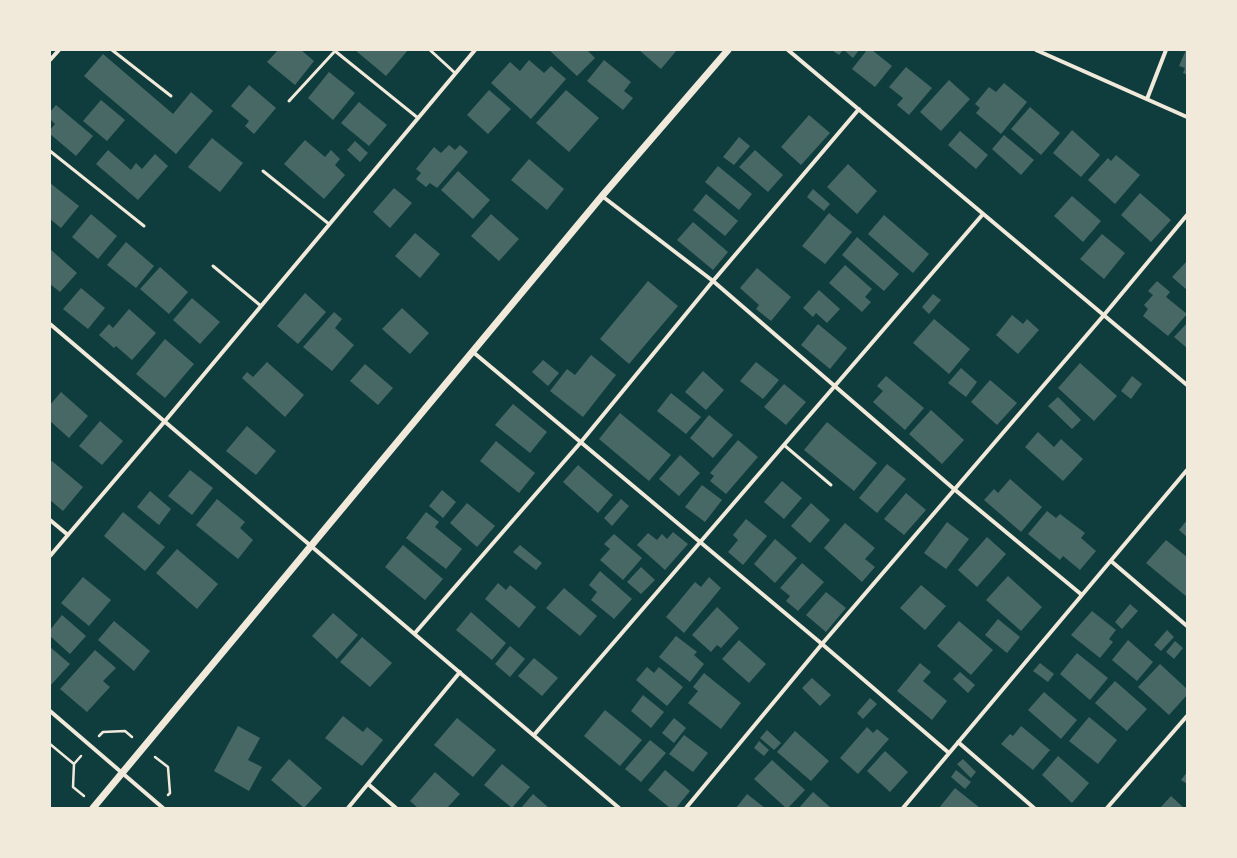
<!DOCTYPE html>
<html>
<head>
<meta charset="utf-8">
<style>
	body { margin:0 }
	#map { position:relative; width:1237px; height:858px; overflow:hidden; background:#0f3d3e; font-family:Inter,sans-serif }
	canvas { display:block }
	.frame { position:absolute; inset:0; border:51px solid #f1e9da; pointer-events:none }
</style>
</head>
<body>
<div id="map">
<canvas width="1237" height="858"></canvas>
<div class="frame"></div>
</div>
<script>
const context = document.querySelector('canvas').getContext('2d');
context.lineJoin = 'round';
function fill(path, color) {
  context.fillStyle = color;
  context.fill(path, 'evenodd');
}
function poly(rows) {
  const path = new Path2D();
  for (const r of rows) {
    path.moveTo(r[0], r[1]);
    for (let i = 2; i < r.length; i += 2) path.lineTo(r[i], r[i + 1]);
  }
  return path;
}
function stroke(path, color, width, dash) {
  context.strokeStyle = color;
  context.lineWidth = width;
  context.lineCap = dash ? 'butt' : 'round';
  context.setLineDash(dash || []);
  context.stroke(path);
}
const building = poly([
	[278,50,301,50,314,61,295,85,267,62],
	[355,50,408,50,386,76],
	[549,50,587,50,595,58,577,76],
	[639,50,677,50,661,69],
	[832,50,843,50,839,55],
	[844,50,859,50,853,58],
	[867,50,872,50,892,66,875,87,852,69],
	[1186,50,1187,50,1187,75,1183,73,1185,68,1179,66],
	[103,54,173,114,191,92,213,111,176,154,84,76],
	[529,60,544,73,551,66,566,79,531,119,491,83,510,62,520,71],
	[604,60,631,82,624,91,633,98,623,110,587,81],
	[906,67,932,88,909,115,897,105,903,98,889,87],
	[329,72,355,93,333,120,308,98],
	[949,80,970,99,941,131,920,112],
	[1004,83,1027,102,1001,134,976,113,980,108,975,104,989,87,996,92],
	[249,85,276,108,254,134,245,126,249,121,231,106],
	[489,90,511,109,488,134,467,115],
	[566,90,599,118,569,152,536,123],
	[101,100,125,120,107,141,83,121],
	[359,102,387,125,369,146,341,123],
	[56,105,93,136,76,156,50,134,50,130,55,124,50,119,50,112],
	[1030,107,1060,133,1041,155,1011,129],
	[809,115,830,133,801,165,781,147],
	[1072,130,1100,155,1081,177,1053,153],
	[960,131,988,155,976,169,948,145],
	[1004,135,1034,160,1021,175,992,149],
	[739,137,750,146,734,165,723,157],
	[212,138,243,163,220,192,188,167],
	[305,140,325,157,331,150,340,159,335,165,345,175,324,199,284,164],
	[355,141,368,153,360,162,347,150],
	[449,145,455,150,460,145,468,152,437,188,430,183,426,187,416,179,421,173,416,169,434,147,441,153],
	[108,150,131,170,136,163,142,169,155,154,168,166,138,200,96,164],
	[755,150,783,175,768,192,739,167],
	[1116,155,1140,175,1115,204,1088,180,1108,158,1111,161],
	[529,159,564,189,547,210,511,180],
	[848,164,877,191,857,214,827,187],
	[718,166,752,194,739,210,705,182],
	[458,171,490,200,473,219,441,190],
	[50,183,79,206,61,228,50,219],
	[394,188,412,203,390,228,373,212],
	[813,189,830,204,824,211,807,197],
	[1140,193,1171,220,1151,242,1121,215],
	[706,194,738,221,725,236,693,210],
	[1072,196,1101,221,1083,242,1054,216],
	[829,213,852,232,825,264,802,246],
	[91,214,117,236,98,259,72,237],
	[491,214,519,239,499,261,471,236],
	[884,215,929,254,913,273,868,234],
	[693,222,728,252,713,270,677,240],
	[415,233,440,254,420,278,395,256],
	[1102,234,1125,253,1104,279,1080,259],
	[857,237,899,274,884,291,842,255],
	[126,242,154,266,136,288,107,265],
	[50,249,77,273,60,292,50,284],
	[1187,261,1187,290,1172,277],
	[845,265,872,289,865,297,871,302,862,312,829,283],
	[160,267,188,292,169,314,140,289],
	[757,268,791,297,771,321,756,309,759,305,740,288],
	[648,281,678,306,629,364,600,339],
	[1157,281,1170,292,1166,297,1187,314,1168,336,1143,316,1148,309,1144,305,1153,295,1148,291],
	[81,288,105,308,88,329,63,309],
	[819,290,840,309,827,323,816,313,813,317,803,308],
	[305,293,326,312,298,344,277,326],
	[933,294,941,300,929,314,922,307],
	[192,298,220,322,200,344,173,320],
	[402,308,429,333,410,354,382,329],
	[129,309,156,333,132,360,116,346,114,348,99,335,109,324,113,328],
	[334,312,342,319,335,328,354,345,332,371,303,347],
	[1012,315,1023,324,1027,319,1039,330,1018,354,996,335],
	[934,319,970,349,949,374,913,343],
	[1187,323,1187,348,1174,337],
	[818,324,847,348,830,369,801,345],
	[165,339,194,364,165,398,136,374],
	[591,355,616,375,583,417,550,391,567,369,575,375],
	[543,360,559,373,548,386,532,372],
	[267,362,304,395,285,417,242,378,247,372,253,377],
	[756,362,779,380,763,399,740,381],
	[1080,363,1117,396,1094,421,1058,388],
	[365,364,393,388,378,405,350,381],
	[961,368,977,382,966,397,948,383],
	[703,371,724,390,706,410,685,392],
	[886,376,924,408,905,430,873,402,883,391,877,386],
	[1132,376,1142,384,1131,399,1121,391],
	[990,380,1017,403,997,425,971,402],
	[784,384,806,402,786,425,764,407],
	[61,392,88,416,69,438,50,421,50,405],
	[671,393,701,417,686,434,657,411],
	[1058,397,1081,420,1072,429,1048,406],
	[513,404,547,432,530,453,495,425],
	[931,410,964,440,942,464,909,434],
	[620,413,671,455,649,481,599,439],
	[709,415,733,435,713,458,690,438],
	[100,421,123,441,102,465,79,446],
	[827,422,877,463,854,491,804,450],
	[247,426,276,451,256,475,226,451],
	[1038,432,1054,447,1061,439,1083,459,1063,481,1025,447],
	[738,440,758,457,726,494,710,481,714,476,710,473],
	[496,441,535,473,519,493,480,461],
	[680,455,700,473,679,496,659,479],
	[52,461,83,487,63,511,50,500,50,463],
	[887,464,906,479,877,513,859,498],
	[578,465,613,495,598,513,563,482],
	[190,470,213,488,192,515,168,496],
	[1010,479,1042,507,1021,532,984,500,994,489,998,493],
	[782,481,802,498,784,519,764,502],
	[702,485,722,500,705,522,685,507],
	[442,490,456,502,443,518,429,506],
	[150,491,171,509,159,525,137,507],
	[906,493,926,510,904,535,884,519],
	[217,499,245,522,240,528,253,540,238,559,196,525],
	[621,499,629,506,612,526,604,518],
	[467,503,495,526,477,547,450,523],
	[811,503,830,520,810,543,791,526],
	[1047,511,1056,518,1060,514,1085,533,1081,538,1096,551,1080,570,1063,556,1060,560,1028,534],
	[123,512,165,547,145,571,104,536],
	[426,512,439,522,435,527,462,549,446,569,406,538],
	[746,519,767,536,743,565,728,552,738,540,733,535],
	[1187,520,1187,537,1179,530],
	[947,522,969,539,946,569,924,553],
	[845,523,875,548,865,559,875,567,862,582,824,548],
	[673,532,688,544,665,570,637,545,648,533,657,540,662,534,667,539],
	[614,534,642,558,623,580,600,560,610,549,604,544],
	[987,537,1006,554,977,587,958,570],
	[775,539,797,558,775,583,754,564],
	[1166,540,1187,557,1187,597,1146,563],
	[403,545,443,579,425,600,385,567],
	[520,545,542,563,536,570,513,552],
	[177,549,218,584,197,609,156,573],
	[802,563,824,582,798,611,786,601,790,596,780,588],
	[641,567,655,580,641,594,627,582],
	[600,571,632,599,614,619,591,600,597,592,589,585],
	[1008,576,1042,607,1021,631,986,600],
	[83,577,111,600,89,626,61,603],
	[709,577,721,588,684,633,666,617,695,582,701,587],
	[498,583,506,590,510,585,536,607,519,628,485,599],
	[921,585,946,606,925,630,900,608],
	[564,588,597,616,580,636,546,608],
	[826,592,846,608,826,632,806,615],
	[1130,604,1138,611,1122,629,1115,622],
	[717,607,739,628,721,648,717,645,711,652,692,635],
	[1092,611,1116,630,1109,639,1113,642,1100,658,1071,635],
	[471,612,506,643,492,660,456,630],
	[333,613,358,635,337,659,312,636],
	[62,615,86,636,70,654,50,636,50,630],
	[998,619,1020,637,1007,653,985,635],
	[114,621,150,651,134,671,98,640],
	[959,621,993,650,971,675,937,646],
	[1167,630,1174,637,1161,651,1154,645],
	[676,636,697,652,694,655,704,664,690,682,659,657],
	[362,637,392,663,370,687,340,662],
	[739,640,766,664,749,683,722,659],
	[1128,640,1153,662,1137,681,1112,660],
	[1175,641,1183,648,1174,659,1166,652],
	[510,646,525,659,510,677,495,664],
	[50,647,70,664,50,686],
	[95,650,116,668,103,681,110,687,87,712,60,689],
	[1077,653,1108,678,1090,700,1060,674],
	[534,658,558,678,542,696,518,676],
	[920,663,931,672,923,681,947,701,932,720,897,691],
	[1040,663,1054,674,1048,682,1033,671],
	[1160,664,1187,689,1187,695,1169,715,1138,687],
	[647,667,654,673,659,667,683,687,667,706,636,680],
	[960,672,975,685,968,693,953,679],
	[704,673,741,703,721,729,688,703,698,691,693,687],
	[812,678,831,695,820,706,802,688],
	[1115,681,1147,709,1127,731,1095,703],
	[1044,692,1077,720,1061,739,1028,710],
	[643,695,664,712,651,728,631,711],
	[870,698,877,704,863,719,857,713],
	[605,710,642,740,620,766,584,736],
	[343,716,363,732,367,727,383,740,362,766,325,738],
	[1089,717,1117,740,1098,764,1069,741],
	[457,718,496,750,473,777,434,745],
	[674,718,686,728,674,743,662,733],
	[238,726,260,738,248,760,262,767,249,791,214,771],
	[1021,726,1050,750,1033,770,1001,744,1010,734,1013,736],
	[867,727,873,733,877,729,889,739,858,774,840,758],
	[767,730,781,743,774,750,760,738],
	[795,731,829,761,811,781,777,752],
	[684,735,708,753,693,772,669,754],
	[650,740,666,753,641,782,625,769],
	[759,741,769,750,764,756,754,748],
	[885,751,908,772,890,792,867,771],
	[1058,756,1089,783,1072,803,1042,775],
	[289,759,322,788,304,808,271,780],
	[963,759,976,772,971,778,957,764],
	[772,760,805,790,788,808,786,808,754,779],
	[502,764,530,787,512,808,484,785],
	[665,770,690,791,676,808,670,808,648,790],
	[956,770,971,782,965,789,951,777],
	[435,772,460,794,447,808,418,808,410,801],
	[1187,772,1187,784,1181,780],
	[955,788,980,808,939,808],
	[813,792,831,808,799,808],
	[533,794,549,808,521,808],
	[747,794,765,808,736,808],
	[1171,796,1184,808,1160,808]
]);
const path = poly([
	[99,736,103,732,125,731,132,737],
	[50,744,74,764,81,756],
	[155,757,168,767,170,793,168,795],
	[74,764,73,787,84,796]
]);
const service = poly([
	[112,50,171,96],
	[430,50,455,73],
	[289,101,335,51,418,118],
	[50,151,144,226],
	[263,171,329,224],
	[213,266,261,306],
	[784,445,831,485]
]);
const minor = poly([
	[788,50,1187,385],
	[1036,50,1187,117],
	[50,60,59,50],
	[1147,99,1166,50],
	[602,196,713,281,954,489,1082,595],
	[50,324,619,808],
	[473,352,822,644,949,753],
	[50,520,68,535],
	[50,556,165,421,475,50],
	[1111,561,1187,626],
	[415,633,581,442,713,281,859,109],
	[50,711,163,808],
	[534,735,983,214],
	[958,742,1034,808],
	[368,784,396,808],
	[348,808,460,672],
	[686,808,822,644,1104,315,1187,215],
	[903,808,1187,470],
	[1107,808,1187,716]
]);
const tertiary = poly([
	[93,808,602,196,728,50]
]);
fill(building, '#486865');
stroke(path, '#f1e9da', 2.5);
stroke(service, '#f1e9da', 3);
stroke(minor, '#f1e9da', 4);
stroke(tertiary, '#f1e9da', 7);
</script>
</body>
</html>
